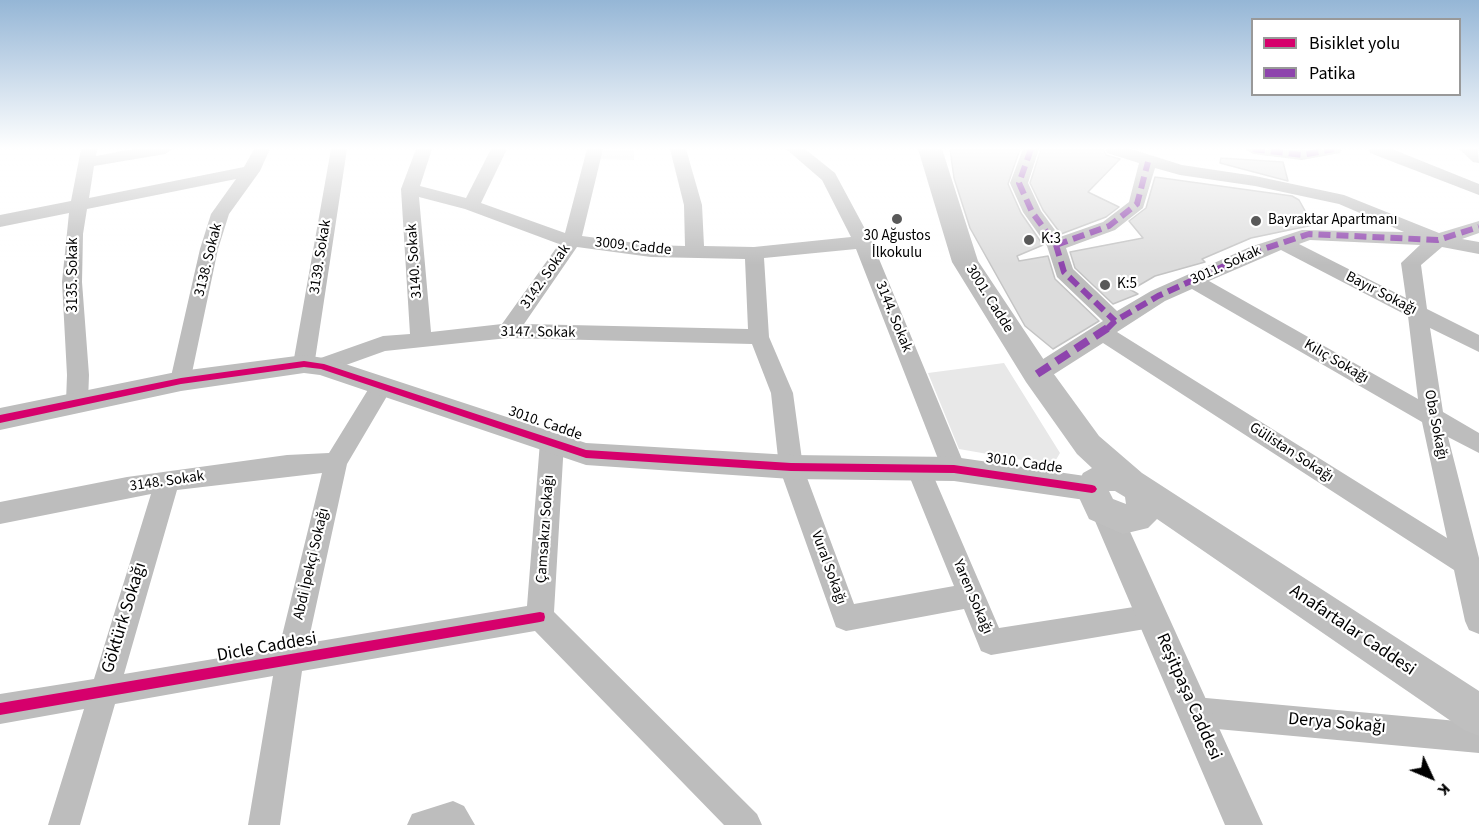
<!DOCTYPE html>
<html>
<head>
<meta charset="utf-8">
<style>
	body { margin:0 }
	#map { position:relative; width:1479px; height:825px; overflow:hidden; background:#fff; font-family:"Source Sans 3",sans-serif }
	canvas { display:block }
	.legend { position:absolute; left:1251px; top:18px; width:210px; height:78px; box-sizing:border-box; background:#fff; border:2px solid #999; margin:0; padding:8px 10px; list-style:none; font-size:18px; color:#000 }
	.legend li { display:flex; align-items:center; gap:12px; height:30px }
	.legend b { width:30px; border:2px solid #999 }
	.north { position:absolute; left:1401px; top:747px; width:60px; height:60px; -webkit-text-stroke:4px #fff; paint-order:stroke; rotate:134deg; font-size:16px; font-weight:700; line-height:24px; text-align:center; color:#000 }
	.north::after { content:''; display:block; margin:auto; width:21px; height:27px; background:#000; clip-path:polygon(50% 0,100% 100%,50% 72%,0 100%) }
</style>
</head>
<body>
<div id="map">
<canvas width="1479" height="825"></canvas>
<ul class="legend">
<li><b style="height:8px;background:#d6006c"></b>Bisiklet yolu</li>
<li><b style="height:8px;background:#8e44ad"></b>Patika</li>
</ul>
<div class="north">K</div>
</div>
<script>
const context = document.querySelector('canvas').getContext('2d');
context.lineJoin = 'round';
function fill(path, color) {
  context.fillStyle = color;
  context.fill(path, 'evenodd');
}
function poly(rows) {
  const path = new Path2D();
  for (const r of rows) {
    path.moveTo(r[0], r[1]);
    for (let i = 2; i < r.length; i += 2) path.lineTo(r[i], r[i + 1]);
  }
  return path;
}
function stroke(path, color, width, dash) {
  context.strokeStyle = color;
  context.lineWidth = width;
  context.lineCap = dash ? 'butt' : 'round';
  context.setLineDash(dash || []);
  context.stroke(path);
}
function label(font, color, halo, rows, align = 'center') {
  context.font = font + ' "Source Sans 3",sans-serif';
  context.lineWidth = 4.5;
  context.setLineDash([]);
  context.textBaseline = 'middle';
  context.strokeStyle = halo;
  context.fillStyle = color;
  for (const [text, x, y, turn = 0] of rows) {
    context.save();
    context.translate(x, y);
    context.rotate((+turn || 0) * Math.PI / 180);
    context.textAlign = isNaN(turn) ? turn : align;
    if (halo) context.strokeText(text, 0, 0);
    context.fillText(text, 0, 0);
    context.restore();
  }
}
const green = poly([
	[597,149,634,149,634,160,595,159],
	[1004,363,1060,453,1054,463,1045,464,959,449,928,373]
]);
const building = poly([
	[950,149,1020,149,1008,184,1021,213,1043,245,1017,256,1019,261,1048,256,1055,279,1099,321,1053,349,1025,326,970,228,954,178,950,149],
	[1041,149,1103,149,1106,155,1120,159,1088,192,1119,207,1106,217,1061,234,1043,210,1030,183,1041,149],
	[1221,158,1283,162,1288,181,1220,163,1221,158],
	[1155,177,1292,196,1299,200,1313,225,1251,238,1202,259,1205,262,1155,276,1131,290,1138,294,1113,304,1075,268,1070,252,1143,238,1129,221,1146,208,1155,177]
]);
const minor = poly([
	[81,149,97,149,96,156,133,149,173,149,165,154,94,166,89,198,244,167,254,149,270,149,260,171,229,214,218,249,189,387,181,389,173,387,170,381,200,249,211,214,236,179,87,209,83,234,82,282,89,375,88,402,85,408,77,411,69,408,66,402,67,375,62,282,69,213,0,227,0,215,71,201,81,149],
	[331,149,347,149,315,360,383,336,410,334,401,189,416,149,432,149,420,186,466,198,491,149,507,149,481,203,565,233,587,149,603,149,582,236,651,245,685,246,684,205,670,149,686,149,702,205,704,246,754,247,851,237,822,180,786,149,805,149,835,173,872,242,966,469,962,476,954,479,946,476,942,469,856,249,764,258,769,337,793,393,803,467,854,604,954,586,906,468,910,461,918,458,926,461,930,468,999,628,1153,604,1163,608,1167,617,1163,626,991,655,981,651,964,609,846,631,836,627,779,467,771,393,752,344,508,338,385,351,321,374,312,369,304,372,296,370,293,364,331,149],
	[419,197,465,209,559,244,502,324,431,332,419,197],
	[577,247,651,257,745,259,748,329,524,324,577,247],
	[1023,149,1039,149,1028,183,1041,211,1060,237,1103,222,1129,202,1139,163,1107,153,1105,149,1131,149,1182,165,1255,176,1344,195,1439,233,1479,221,1479,233,1462,239,1479,242,1479,254,1442,247,1421,265,1427,309,1479,335,1479,352,1430,328,1443,412,1479,433,1479,453,1448,437,1479,558,1479,634,1469,630,1465,621,1454,570,1103,343,1045,380,1037,382,1029,380,1026,374,1029,368,1103,321,1057,277,1047,246,1023,212,1010,183,1023,149],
	[1155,168,1180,175,1255,186,1339,204,1404,232,1302,230,1250,247,1151,291,1117,311,1073,269,1066,248,1115,230,1143,208,1155,168],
	[1310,240,1420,245,1401,263,1406,298,1299,244,1310,240],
	[1281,250,1408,316,1418,399,1209,281,1281,250],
	[1192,289,1422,422,1447,538,1117,332,1165,301,1192,289],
	[1245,149,1302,150,1342,149,1340,153,1302,160,1253,154,1245,149],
	[1368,149,1392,149,1479,184,1479,195,1370,153,1368,149],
	[1459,149,1478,149,1479,163,1473,162,1459,149],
	[382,378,390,380,393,386,347,464,308,643,527,606,540,442,544,435,552,433,560,435,564,442,554,612,757,814,762,825,724,825,535,631,302,671,280,825,248,825,273,676,115,704,80,825,48,825,84,709,0,724,0,694,94,679,151,494,0,524,0,502,127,477,287,455,329,453,374,380,382,378],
	[322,473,279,648,124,674,177,490,322,473],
	[1195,697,1479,723,1479,753,1195,727,1185,722,1180,712,1185,702,1195,697],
	[453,801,464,806,475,825,407,825,412,814,453,801]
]);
const tertiary = poly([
	[304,355,330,359,586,443,791,455,954,457,1092,477,1102,480,1107,489,1102,498,1092,501,954,481,791,479,586,465,320,375,304,373,181,391,0,430,0,408,181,371,304,355],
	[1107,501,1118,505,1122,514,1263,825,1225,825,1092,514,1096,505,1107,501]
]);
const secondary = poly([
	[918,149,942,149,978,261,1048,366,1099,436,1142,473,1479,691,1479,736,1464,730,1157,519,1148,528,1123,534,1089,519,1075,489,1083,473,1092,468,1077,454,1026,382,952,262,918,149],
	[1109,491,1115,491,1125,497,1126,504,1113,499,1109,491]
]);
const quietFar1 = poly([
	[1031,149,1019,183,1032,212,1056,245,1064,272,1115,321],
	[1253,149,1302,155,1334,149],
	[1056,245,1109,226,1137,204,1148,162],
	[1107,329,1115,321,1158,296,1257,251,1309,234,1438,240,1479,227]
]);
const quiet = poly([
	[1037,374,1109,327]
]);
const cycleway = poly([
	[304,361,324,364,586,450,791,463,954,465,1092,485,1095,486,1097,489,1095,492,1092,493,954,473,791,471,586,458,321,369,304,367,181,384,0,423,0,415,181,378,304,361],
	[540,612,544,613,545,617,544,621,540,622,0,715,0,703,540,612]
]);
const markers = [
	[897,219,6,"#595959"],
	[1256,221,6,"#595959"],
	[1029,240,6,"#595959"],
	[1105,285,6,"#595959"]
];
const poiNames = [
	["Bayraktar Apartmanı",1268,221],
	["30 Ağustos",897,237,"center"],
	["İlkokulu",897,254,"center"],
	["K:3",1041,240],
	["K:5",1117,285]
];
const streetNames = [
	["3009. Cadde",633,247,6],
	["3139. Sokak",321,257,-81],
	["3138. Sokak",209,260,-76],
	["3140. Sokak",415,261,-94],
	["3011. Sokak",1226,266,-24],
	["3135. Sokak",74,275,-90],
	["3142. Sokak",546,277,-55],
	["Bayır Sokağı",1381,294,27],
	["3001. Cadde",989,299,58],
	["3144. Sokak",893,317,68],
	["3147. Sokak",538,333,1],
	["Kılıç Sokağı",1336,362,30],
	["3010. Cadde",545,424,19],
	["Oba Sokağı",1435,425,79],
	["Gülistan Sokağı",1291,453,33],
	["3010. Cadde",1024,464,8],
	["3148. Sokak",167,482,-8],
	["Çamsakızı Sokağı",546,529,-86],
	["Abdi İpekçi Sokağı",312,564,-77],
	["Vural Sokağı",828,568,70],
	["Yaren Sokağı",972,597,67]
];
const nearStreetnames = [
	["Göktürk Sokağı",125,618,-73],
	["Anafartalar Caddesi",1352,631,34],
	["Dicle Caddesi",267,648,-10],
	["Reşitpaşa Caddesi",1188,697,66],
	["Derya Sokağı",1337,724,5]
];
fill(green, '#e8e8e8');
fill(building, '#dcdcdc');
stroke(building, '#c4c4c4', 1.5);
fill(minor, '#bdbdbd');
fill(tertiary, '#bdbdbd');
fill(secondary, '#bfbfbf');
stroke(quietFar1, '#8e44ad', 6, [12, 6]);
stroke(quiet, '#8e44ad', 8, [15, 8]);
fill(cycleway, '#d6006c');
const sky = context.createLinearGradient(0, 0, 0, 265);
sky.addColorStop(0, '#95b6d6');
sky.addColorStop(0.56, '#fff');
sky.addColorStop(1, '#ffffff00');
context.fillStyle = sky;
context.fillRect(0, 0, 1479, 265);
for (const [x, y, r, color] of markers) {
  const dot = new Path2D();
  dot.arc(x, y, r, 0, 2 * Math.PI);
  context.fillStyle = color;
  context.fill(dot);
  stroke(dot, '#fff', 2);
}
label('15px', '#000', '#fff', poiNames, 'left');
label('15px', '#000', '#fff', streetNames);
label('18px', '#000', '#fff', nearStreetnames);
</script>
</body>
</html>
